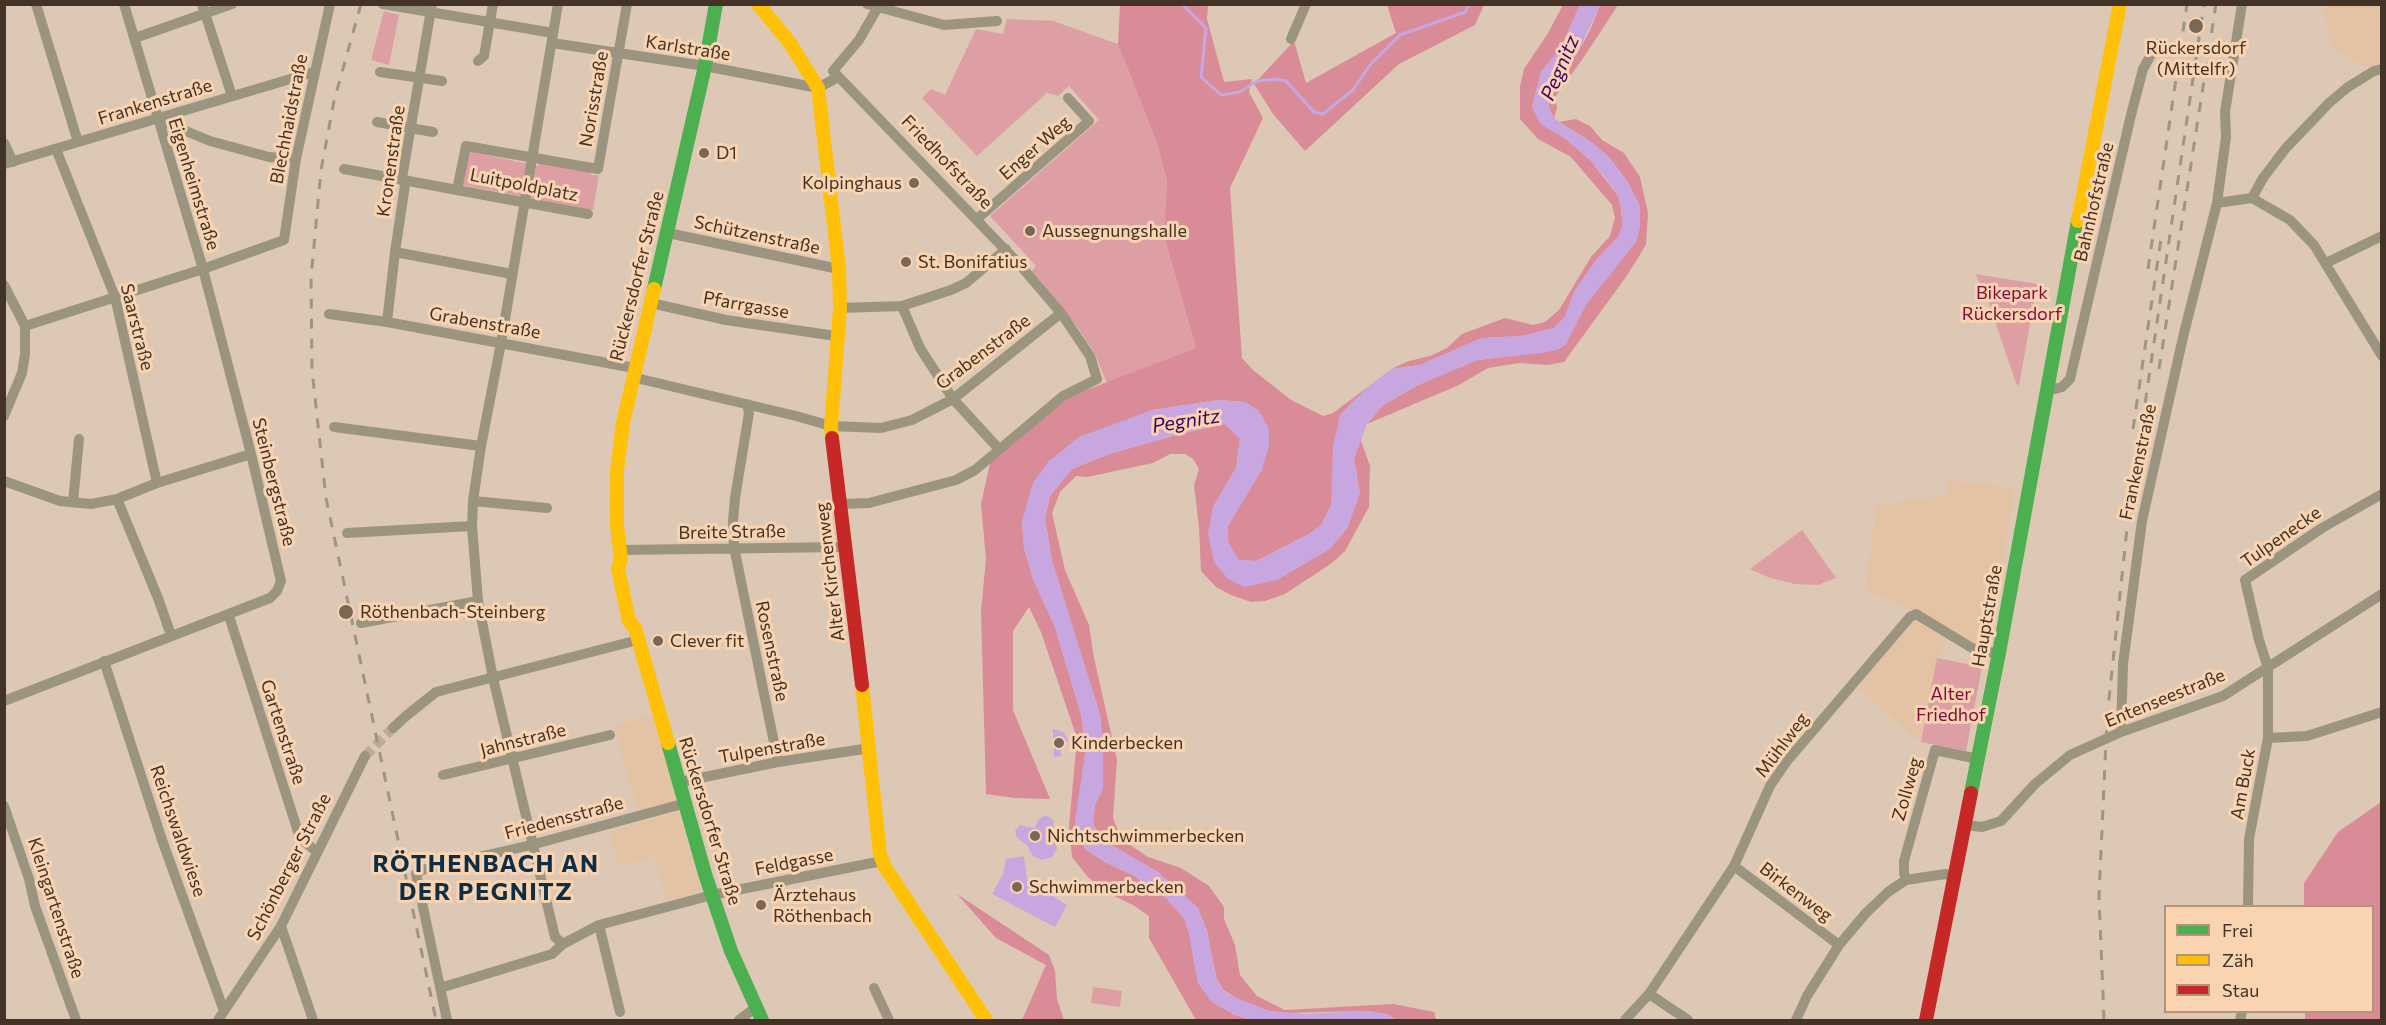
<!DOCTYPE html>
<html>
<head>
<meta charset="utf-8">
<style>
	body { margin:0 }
	#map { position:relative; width:2386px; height:1025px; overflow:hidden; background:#dcc8b5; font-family:Commissioner,sans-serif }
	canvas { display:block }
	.frame { position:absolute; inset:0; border:6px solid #433326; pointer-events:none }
	.legend { position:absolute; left:2164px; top:905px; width:210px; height:108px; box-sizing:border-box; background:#fad4b1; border:2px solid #b19479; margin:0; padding:8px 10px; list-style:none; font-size:18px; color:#433326 }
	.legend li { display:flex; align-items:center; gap:12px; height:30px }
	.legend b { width:30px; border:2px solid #b19479 }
</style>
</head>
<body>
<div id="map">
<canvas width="2386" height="1025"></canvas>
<div class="frame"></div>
<ul class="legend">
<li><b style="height:8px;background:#4caf50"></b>Frei</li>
<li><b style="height:8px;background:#ffc107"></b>Zäh</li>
<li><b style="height:8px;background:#c62828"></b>Stau</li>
</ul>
</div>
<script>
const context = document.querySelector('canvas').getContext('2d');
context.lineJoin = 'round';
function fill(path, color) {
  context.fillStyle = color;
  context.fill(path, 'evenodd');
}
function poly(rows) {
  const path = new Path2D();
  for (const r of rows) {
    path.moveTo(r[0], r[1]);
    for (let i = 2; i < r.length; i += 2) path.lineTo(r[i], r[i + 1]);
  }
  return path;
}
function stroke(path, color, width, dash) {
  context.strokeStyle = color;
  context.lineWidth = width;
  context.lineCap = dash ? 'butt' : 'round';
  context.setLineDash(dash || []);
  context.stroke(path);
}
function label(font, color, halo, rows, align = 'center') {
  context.font = font + ' Commissioner,sans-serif';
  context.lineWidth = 6;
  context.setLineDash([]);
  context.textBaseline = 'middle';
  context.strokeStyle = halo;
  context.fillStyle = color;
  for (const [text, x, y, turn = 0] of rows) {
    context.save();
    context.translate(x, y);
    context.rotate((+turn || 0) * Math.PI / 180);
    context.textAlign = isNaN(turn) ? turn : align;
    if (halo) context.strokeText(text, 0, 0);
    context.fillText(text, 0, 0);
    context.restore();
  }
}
const built = poly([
	[2323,5,2381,5,2381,64,2366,67,2331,47],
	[1950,480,2015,488,1986,648,1976,646,1950,631,1937,658,1921,742,1858,688,1919,613,1866,590,1866,582,1877,506,1947,495],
	[654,714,679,800,638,811,614,726],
	[678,812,701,891,667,901,654,856,619,866,609,832]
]);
const green = poly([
	[384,11,399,15,389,65,371,60],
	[1007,19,1053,21,1118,44,1157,143,1167,183,1164,236,1196,348,1107,383,1094,352,1078,328,1032,271,1036,266,990,216,1099,120,1069,86,1058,96,1047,93,977,156,922,98,931,89,945,95,976,29,1003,34],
	[469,151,538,166,541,160,592,169,591,175,599,175,593,210,462,185],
	[1975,274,2037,284,2019,386,2016,383,1985,292],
	[1802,530,1836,578,1818,585,1795,584,1770,578,1750,569],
	[1937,658,1982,667,1966,751,1921,742],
	[1093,987,1122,991,1120,1007,1091,1003]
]);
const forest = poly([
	[1120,5,1208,5,1207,19,1224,82,1252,79,1249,92,1263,118,1230,188,1242,358,1253,370,1291,400,1323,416,1333,413,1369,386,1340,415,1331,506,1321,525,1311,533,1256,561,1238,560,1228,542,1228,526,1240,505,1259,411,1245,402,1219,400,1152,410,1049,461,1034,483,1022,522,1024,548,1033,579,1055,627,1081,714,1086,748,1082,777,1085,849,1105,862,1134,876,1165,897,1184,918,1189,933,1198,983,1212,1002,1233,1014,1249,1020,1196,1020,1149,938,1149,916,1133,905,1104,891,1087,876,1072,857,1069,826,1077,738,1041,632,1029,607,1013,631,1013,710,1050,799,1014,798,986,794,981,611,986,559,981,504,991,459,1063,399,1196,348,1164,236,1167,182,1157,143,1118,44],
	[1387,5,1484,5,1475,25,1399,64,1305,151,1273,114,1254,84,1294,41,1306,83,1396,33],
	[1563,5,1580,5,1560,49,1541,72,1532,107,1541,124,1566,139,1591,161,1619,197,1623,224,1618,237,1596,260,1575,290,1565,317,1554,328,1522,336,1482,338,1420,365,1391,369,1409,361,1430,356,1447,348,1462,334,1505,318,1533,325,1545,322,1559,310,1591,257,1610,236,1615,218,1612,205,1571,157,1538,139,1520,119,1520,86,1524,69,1548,33],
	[1600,5,1618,5,1584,57,1555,97,1557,108,1554,118,1549,107,1549,100,1562,72,1578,52,1590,30],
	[1576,119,1590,126,1602,140,1624,153,1640,177,1648,213,1646,245,1626,277,1564,362,1547,365,1519,363,1488,368,1459,385,1367,424,1382,406,1416,386,1455,369,1478,360,1557,350,1566,344,1585,305,1600,285,1636,242,1640,226,1640,206,1627,181,1609,157,1590,141,1559,122],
	[1225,424,1240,439,1236,468,1213,507,1214,562,1277,580,1300,565,1360,494,1354,459,1360,438,1370,466,1369,507,1345,551,1332,563,1285,594,1265,601,1251,602,1231,595,1216,587,1201,571,1199,528,1194,485,1199,469,1193,459,1185,454,1170,454,1153,463,1087,477,1076,476,1060,492,1052,513,1065,570,1089,625,1094,658,1117,760,1113,818,1121,839,1148,857,1181,868,1209,886,1224,907,1224,919,1235,945,1240,975,1257,996,1285,1010,1393,1004,1434,1012,1436,1020,1396,1020,1387,1014,1366,1011,1289,1013,1269,1011,1238,999,1223,990,1216,977,1207,931,1198,908,1158,872,1101,839,1093,824,1095,805,1103,788,1100,715,1052,561,1045,519,1050,496,1072,469,1109,454,1180,434],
	[2381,802,2381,1020,2305,1020,2305,1012,2372,1012,2372,906,2304,906,2304,883,2338,832],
	[957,894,1049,955,1055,971,1057,999,1064,1020,1022,1020,1046,965,996,938]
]);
const water = poly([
	[1580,5,1600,5,1578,52,1562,72,1549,100,1549,107,1554,118,1559,122,1590,141,1609,157,1627,181,1640,206,1640,226,1636,242,1586,305,1566,344,1557,350,1542,353,1478,360,1416,386,1382,406,1367,424,1354,459,1360,494,1347,529,1330,549,1277,580,1244,587,1228,579,1214,562,1208,534,1213,507,1236,468,1240,439,1225,424,1180,434,1109,454,1072,469,1050,496,1045,519,1052,560,1100,715,1103,740,1103,788,1095,805,1093,824,1101,839,1158,872,1198,908,1207,931,1216,977,1223,991,1238,999,1269,1011,1305,1014,1366,1011,1387,1014,1396,1020,1249,1020,1233,1014,1212,1002,1198,983,1189,933,1184,918,1174,907,1165,897,1134,876,1105,862,1085,849,1076,834,1075,821,1086,748,1081,714,1055,627,1033,579,1024,548,1022,521,1033,483,1049,461,1079,437,1152,410,1219,400,1245,402,1259,411,1269,429,1269,446,1262,470,1228,526,1228,542,1239,560,1256,561,1311,533,1321,525,1331,506,1333,446,1340,415,1369,386,1391,369,1420,365,1482,338,1522,336,1554,328,1565,317,1575,290,1596,260,1618,237,1623,224,1619,197,1607,180,1591,161,1566,139,1541,124,1532,107,1541,72,1560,49],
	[1053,729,1063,732,1068,740,1060,747,1061,756,1054,757],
	[1046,815,1054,821,1053,831,1057,849,1052,857,1042,860,1033,856,1027,845,1017,838,1015,831,1020,825,1035,828,1039,819],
	[1024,856,1027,880,1067,905,1055,927,992,894,1003,874,1006,859]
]);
const stream = poly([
	[1182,4,1206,28,1201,77,1221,95,1240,92,1257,81,1276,79,1286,81,1314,112,1323,114,1353,90,1370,65,1400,35,1465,12,1469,4]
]);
const streetTunnel = poly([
	[365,756,393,728]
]);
const street = poly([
	[36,4,78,142],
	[202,4,232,96],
	[383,4,553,33],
	[558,4,501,343,481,446,473,501,472,526,478,601,493,678,555,937,563,944],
	[867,4,944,25,997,21],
	[135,38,232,4],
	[1291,39,1306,4],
	[552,43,705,66,818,88,838,77],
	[478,61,484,56,493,4],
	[380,72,442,81],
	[157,119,210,141,269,157,296,159],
	[377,122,433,132],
	[4,143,13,162],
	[56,149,115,297,157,483],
	[4,164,314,72],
	[344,169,457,190],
	[2252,198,2263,178,2286,148,2329,103,2348,87,2374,71,2382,69],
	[2217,203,2252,198,2290,220,2314,245,2382,356],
	[588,214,457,190,466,146,598,169,627,4],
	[977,219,1089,121,1068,98],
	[668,233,839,269],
	[395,252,512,274],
	[2326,263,2382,236],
	[4,285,25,326,25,354,22,373,4,416],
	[651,303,726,320,836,336],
	[902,306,920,348,953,399,999,449],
	[840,308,902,306,951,290,966,283,1006,249],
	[329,314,387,322,634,368],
	[387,322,395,252,405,185,402,178,432,4],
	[25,326,203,269,284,240,296,159,330,4],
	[632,377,796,416,831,426,881,428,912,420,953,399,1061,313],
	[2047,388,2055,389,2062,387,2070,379,2131,115,2143,69,2157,44],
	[747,404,749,413,735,498,733,521,734,547,778,762],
	[334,427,481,446],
	[4,481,60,501,91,504,117,499,157,483,251,454],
	[117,499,158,598,171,635],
	[473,501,547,508],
	[73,502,79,439],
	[840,504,869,503,956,480,975,470,1063,396,1097,379,1090,356,1061,313,1020,265,833,71,859,40,878,7],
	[347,533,472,526],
	[620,550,844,547],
	[229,616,300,838,317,852],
	[361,623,478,601],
	[104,661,162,840,224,1011],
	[4,701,270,598,277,591,281,581,251,454,203,269,124,4],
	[393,728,406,716,436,692,638,640],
	[2121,732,2123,664,2142,521,2184,333,2217,203,2226,137,2225,112,2242,4],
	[2268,738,2307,736,2382,712],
	[443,775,610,735],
	[680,782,778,762,870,748],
	[4,806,29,879,35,906,76,1020],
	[1965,825,1982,827,2001,821,2035,784,2070,755,2121,732,2223,696,2382,594],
	[1734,866,1839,945],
	[1906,880,1904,873,1904,861,1935,750,1978,759],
	[2248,906,2249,839,2268,738,2268,668,2259,640,2245,580,2322,528,2382,494],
	[599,925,620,1012],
	[281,926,313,1020],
	[440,988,552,954,563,944,599,925,712,895,882,861],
	[874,988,889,1020],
	[1649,994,1688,1020],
	[218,1020,281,926,365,756],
	[447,1020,416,874,422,870,531,845,686,803],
	[739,1020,755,1008],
	[1625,1020,1649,994,1734,866,1770,786,1787,761,1910,617,1916,614,1977,651,1999,653],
	[1796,1020,1807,996,1839,945,1866,913,1888,892,1906,880,1945,874,1956,876],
	[2240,1020,2242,1012]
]);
const fast = poly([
	[654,289,705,66,716,4],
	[668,743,705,874,731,951,762,1020],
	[1971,793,1999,653,2078,221]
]);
const slow = poly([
	[758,4,790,43,818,88,839,269,840,308,831,426,832,438],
	[2078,221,2120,4],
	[654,289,623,423,617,471,617,526,621,559,618,569,629,621,635,628,668,743],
	[862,685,880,855,885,867,986,1020]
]);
const jam = poly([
	[832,438,862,685],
	[1926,1020,1971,793]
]);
const rail = poly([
	[361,4,334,101,321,170,311,278,312,370,326,498,436,1020],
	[2148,269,2187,4],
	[2159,369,2216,4],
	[2133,429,2161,239],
	[2104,1020,2099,896,2107,718,2128,519,2204,4]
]);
const markers = [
	[2196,26,8,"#796758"],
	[704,153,6,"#796758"],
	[914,183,6,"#796758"],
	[1030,231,6,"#796758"],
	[906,262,6,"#796758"],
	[346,612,8,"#796758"],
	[658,641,6,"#796758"],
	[1059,743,6,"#796758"],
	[1035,836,6,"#796758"],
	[1017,887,6,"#796758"],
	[761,905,6,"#796758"]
];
const streetNames = [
	["Karlstraße",688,48,9],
	["Norisstraße",594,99,-80],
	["Frankenstraße",155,102,-17],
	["Blechhaidstraße",289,119,-79],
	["Enger Weg",1035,148,-41],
	["Kronenstraße",391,161,-82],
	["Friedhofstraße",947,162,46],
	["Eigenheimstraße",194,184,73],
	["Luitpoldplatz",524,185,11],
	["Bahnhofstraße",2094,202,-77],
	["Schützenstraße",757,235,12],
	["Rückersdorfer Straße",637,276,-76],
	["Pfarrgasse",746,305,10],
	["Grabenstraße",485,323,10],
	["Saarstraße",137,327,76],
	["Grabenstraße",983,352,-37],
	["Frankenstraße",2138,462,-78],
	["Steinbergstraße",274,482,76],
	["Breite Straße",732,532,-1],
	["Tulpenecke",2281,537,-35],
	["Alter Kirchenweg",830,572,-97],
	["Hauptstraße",1987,616,-80],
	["Rosenstraße",772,651,78],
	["Entenseestraße",2165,698,-22],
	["Gartenstraße",283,732,72],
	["Jahnstraße",523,740,-14],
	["Mühlweg",1782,745,-53],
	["Tulpenstraße",772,748,-10],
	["Am Buck",2243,784,-80],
	["Zollweg",1907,789,-74],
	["Friedensstraße",564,818,-15],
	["Rückersdorfer Straße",710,821,73],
	["Reichswaldwiese",178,831,71],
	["Feldgasse",794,862,-11],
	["Schönberger Straße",289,867,-63],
	["Birkenweg",1796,892,37],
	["Kleingartenstraße",56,908,72]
];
const poiNames = [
	["Rückersdorf",2196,48,"center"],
	["(Mittelfr)",2196,69,"center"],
	["D1",716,153],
	["Kolpinghaus",902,183,"right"],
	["Aussegnungshalle",1042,231],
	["St. Bonifatius",918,262],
	["Röthenbach-Steinberg",360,612],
	["Clever fit",670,641],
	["Kinderbecken",1071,743],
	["Nichtschwimmerbecken",1047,836],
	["Schwimmerbecken",1029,887],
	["Ärztehaus",773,895],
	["Röthenbach",773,916]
];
const parkNames = [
	["Bikepark",2012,293],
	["Rückersdorf",2012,314],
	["Alter",1951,694],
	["Friedhof",1951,715]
];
const waterNames = [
	["Pegnitz",1560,68,-67],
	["Pegnitz",1186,421,-9]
];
const districtNames = [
	["RÖTHENBACH AN",486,864],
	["DER PEGNITZ",486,892]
];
fill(built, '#e4c2a4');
fill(green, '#de9fa4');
fill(forest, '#da8b98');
fill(water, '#c8a6df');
stroke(stream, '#c8a6df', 3);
stroke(streetTunnel, '#bdaa98', 10, [10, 5]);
stroke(street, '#9b9580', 10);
stroke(fast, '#4caf50', 14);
stroke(slow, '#ffc107', 14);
stroke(jam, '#c62828', 14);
stroke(rail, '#9e9583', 3, [10, 10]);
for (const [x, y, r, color] of markers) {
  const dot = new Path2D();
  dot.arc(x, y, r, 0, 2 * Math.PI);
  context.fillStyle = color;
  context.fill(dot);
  stroke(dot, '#fad4b1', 2);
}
label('18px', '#433326', '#fad4b1', streetNames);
label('18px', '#433326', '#fad4b1', poiNames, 'left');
label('18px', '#840a3e', '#fad4b1', parkNames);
label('italic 20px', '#3d0067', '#fad4b1', waterNames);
context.letterSpacing = '1.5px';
label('bold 24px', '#0c2f47', '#fad4b1', districtNames);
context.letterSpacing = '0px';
</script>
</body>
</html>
